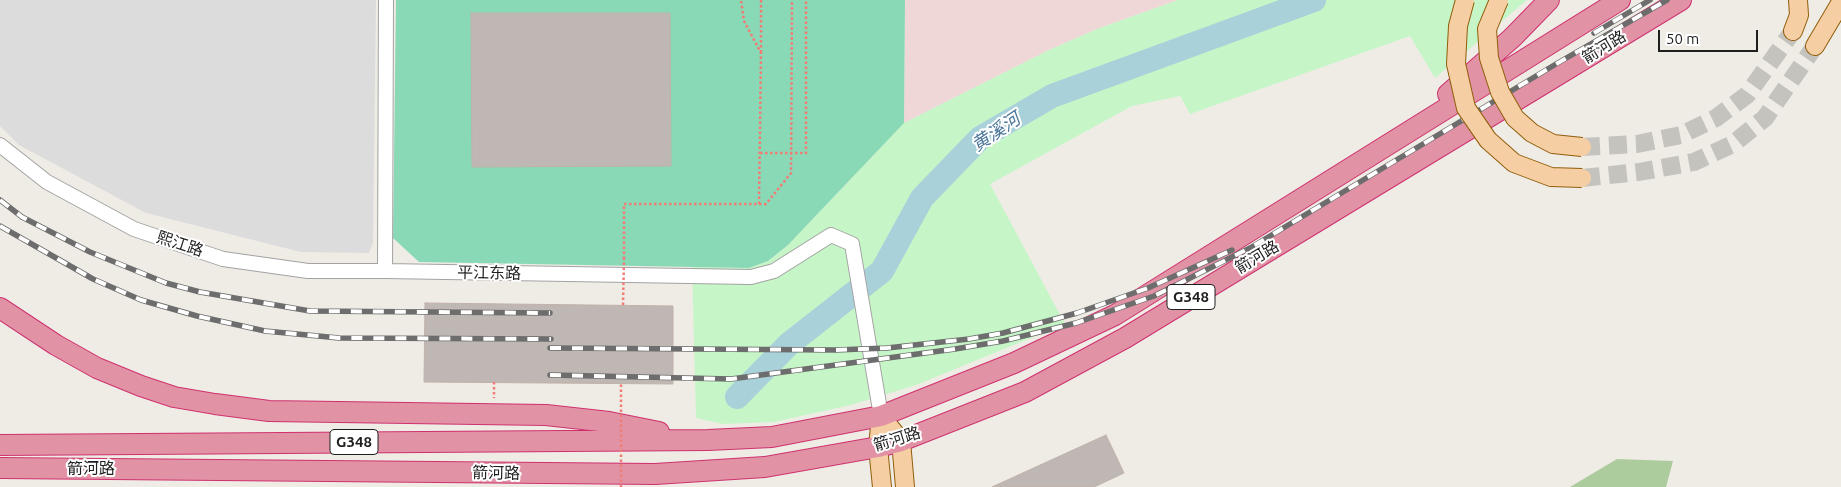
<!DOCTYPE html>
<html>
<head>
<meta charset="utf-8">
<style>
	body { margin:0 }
	#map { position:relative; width:1841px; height:487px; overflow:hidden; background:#efece6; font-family:Ubuntu,sans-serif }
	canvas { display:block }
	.scale { position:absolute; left:1658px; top:30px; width:100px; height:22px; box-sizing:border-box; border:2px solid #1f1f1f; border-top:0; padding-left:6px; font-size:15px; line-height:18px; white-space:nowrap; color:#1f1f1f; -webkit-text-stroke:4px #fff; paint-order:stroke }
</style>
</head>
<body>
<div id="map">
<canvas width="1841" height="487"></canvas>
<div class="scale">50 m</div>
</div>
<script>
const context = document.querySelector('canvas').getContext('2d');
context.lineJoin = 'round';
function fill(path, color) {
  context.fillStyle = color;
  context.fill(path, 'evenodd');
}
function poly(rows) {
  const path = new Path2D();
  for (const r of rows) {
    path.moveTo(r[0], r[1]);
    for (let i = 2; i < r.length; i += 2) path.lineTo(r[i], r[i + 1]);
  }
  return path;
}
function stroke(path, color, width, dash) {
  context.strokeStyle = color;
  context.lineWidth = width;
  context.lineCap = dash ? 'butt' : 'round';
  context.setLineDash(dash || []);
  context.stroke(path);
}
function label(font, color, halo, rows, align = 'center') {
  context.font = font + ' Ubuntu,"Noto Sans SC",sans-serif';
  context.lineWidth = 4;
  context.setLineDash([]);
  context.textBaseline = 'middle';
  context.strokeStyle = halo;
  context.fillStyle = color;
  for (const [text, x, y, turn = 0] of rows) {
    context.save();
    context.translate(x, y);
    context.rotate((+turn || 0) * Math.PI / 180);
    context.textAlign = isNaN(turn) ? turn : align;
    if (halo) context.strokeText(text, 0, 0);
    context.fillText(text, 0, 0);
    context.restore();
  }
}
const residential = poly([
	[0,0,376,0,373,243,369,253,301,252,146,213,19,145,0,126]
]);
const commercial = poly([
	[905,0,1178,0,1097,29,1047,51,904,123]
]);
const forest = poly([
	[1617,459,1673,461,1666,487,1570,487]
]);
const park = poly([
	[1178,0,1527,0,1435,78,1410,36,1190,114,1180,96,1132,106,990,184,1065,324,916,385,851,405,774,422,723,424,696,418,692,267,749,268,768,261,788,245,904,123,1047,51,1097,29]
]);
const pitch = poly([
	[396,0,905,0,904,123,788,245,768,261,749,268,419,262,393,238]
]);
const river = poly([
	[737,397,789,344,882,271,922,198,980,138,1052,96,1314,0]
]);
const building = poly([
	[471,13,670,13,671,166,472,167,471,13],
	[425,303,673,306,673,384,424,382,425,303],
	[1106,435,1124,473,1094,487,992,487,1106,435]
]);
const majorTunnel = poly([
	[1582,147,1637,144,1681,135,1716,118,1747,95,1793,31],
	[1582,178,1639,172,1694,162,1733,144,1765,118,1815,46]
]);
const path = poly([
	[761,0,761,52],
	[760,153,806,153,806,0],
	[759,204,766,204,791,173,792,0],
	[624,259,624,204,759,204,761,53,744,21,741,0],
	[494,382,494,398]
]);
const minor = poly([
	[386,0,385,271,751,277,774,271,831,235,852,244,881,416],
	[0,145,47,182,134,229,223,259,308,271,385,271]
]);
const major = poly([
	[1793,31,1799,15,1798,0],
	[1815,46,1841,2],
	[881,416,901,441,905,487],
	[881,416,878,447,882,487]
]);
const highway = poly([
	[1448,94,1512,38,1549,0],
	[0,308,56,345,97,368,141,386,174,397,215,404,269,411,546,415,609,422,659,432],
	[0,445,708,440,772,437,881,416,1014,363,1115,315,1620,0],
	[0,468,655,474,765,467,878,447,901,441,1025,392,1125,338,1681,0]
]);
const rail = poly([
	[1594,33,1650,0],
	[0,200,22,217,90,252,166,283,200,292,310,311,550,313],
	[0,226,93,279,141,300,197,316,265,331,339,338,551,339],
	[550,348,836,350,887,348,969,339,1003,333,1077,313,1148,288,1232,250],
	[550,375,731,379,955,349,1003,341,1076,323,1154,296,1250,248,1556,64,1667,0]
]);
const pathBridge = poly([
	[623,305,624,259],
	[621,487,621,384]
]);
const majorBridge = poly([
	[1465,0,1458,26,1456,64,1466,108,1488,140,1514,163,1551,177,1582,178],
	[1499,0,1487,29,1489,58,1500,92,1515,118,1532,133,1553,144,1582,147]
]);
const shields = [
	[1191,297,48],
	[354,442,48]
];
const shieldNames = [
	["G348",1191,297],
	["G348",354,442]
];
const streetNames = [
	["箭河路",1604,47,-31],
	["熙江路",180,244,18],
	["箭河路",1257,257,-31],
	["平江东路",489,273,1],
	["箭河路",897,439,-17],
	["箭河路",91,469],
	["箭河路",496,473,1]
];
const waterNames = [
	["黄溪河",996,132,-34]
];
fill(residential, '#dddcdc');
fill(commercial, '#efd6d7');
fill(forest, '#adcc9d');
fill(park, '#c6f6c7');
fill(pitch, '#89d9b6');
stroke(river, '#a9d1da', 24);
fill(building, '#bfb7b3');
stroke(building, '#c0b2a9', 1);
stroke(majorTunnel, '#c5c3be', 18, [18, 9]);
stroke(minor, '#a3a3a3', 16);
stroke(major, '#905d0a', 20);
stroke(highway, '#cf316f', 22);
stroke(path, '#f17c75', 2.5, [2.5, 2.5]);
stroke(minor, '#fff', 14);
stroke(major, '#f6cea4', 18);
stroke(highway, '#e193a5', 20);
stroke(rail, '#6d6d6d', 5.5);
stroke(rail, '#fff', 4, [11]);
stroke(majorBridge, '#905d0a', 20, []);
stroke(pathBridge, '#f17c75', 2.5, [2.5, 2.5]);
stroke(majorBridge, '#f6cea4', 18);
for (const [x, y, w] of shields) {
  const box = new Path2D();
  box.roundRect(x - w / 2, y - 12.5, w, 25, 4);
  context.fillStyle = '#fff';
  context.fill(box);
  stroke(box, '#1f1f1f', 1);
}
label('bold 15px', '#1f1f1f', null, shieldNames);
label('16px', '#1f1f1f', '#fff', streetNames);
label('italic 18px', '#4b779a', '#fff', waterNames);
</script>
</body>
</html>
